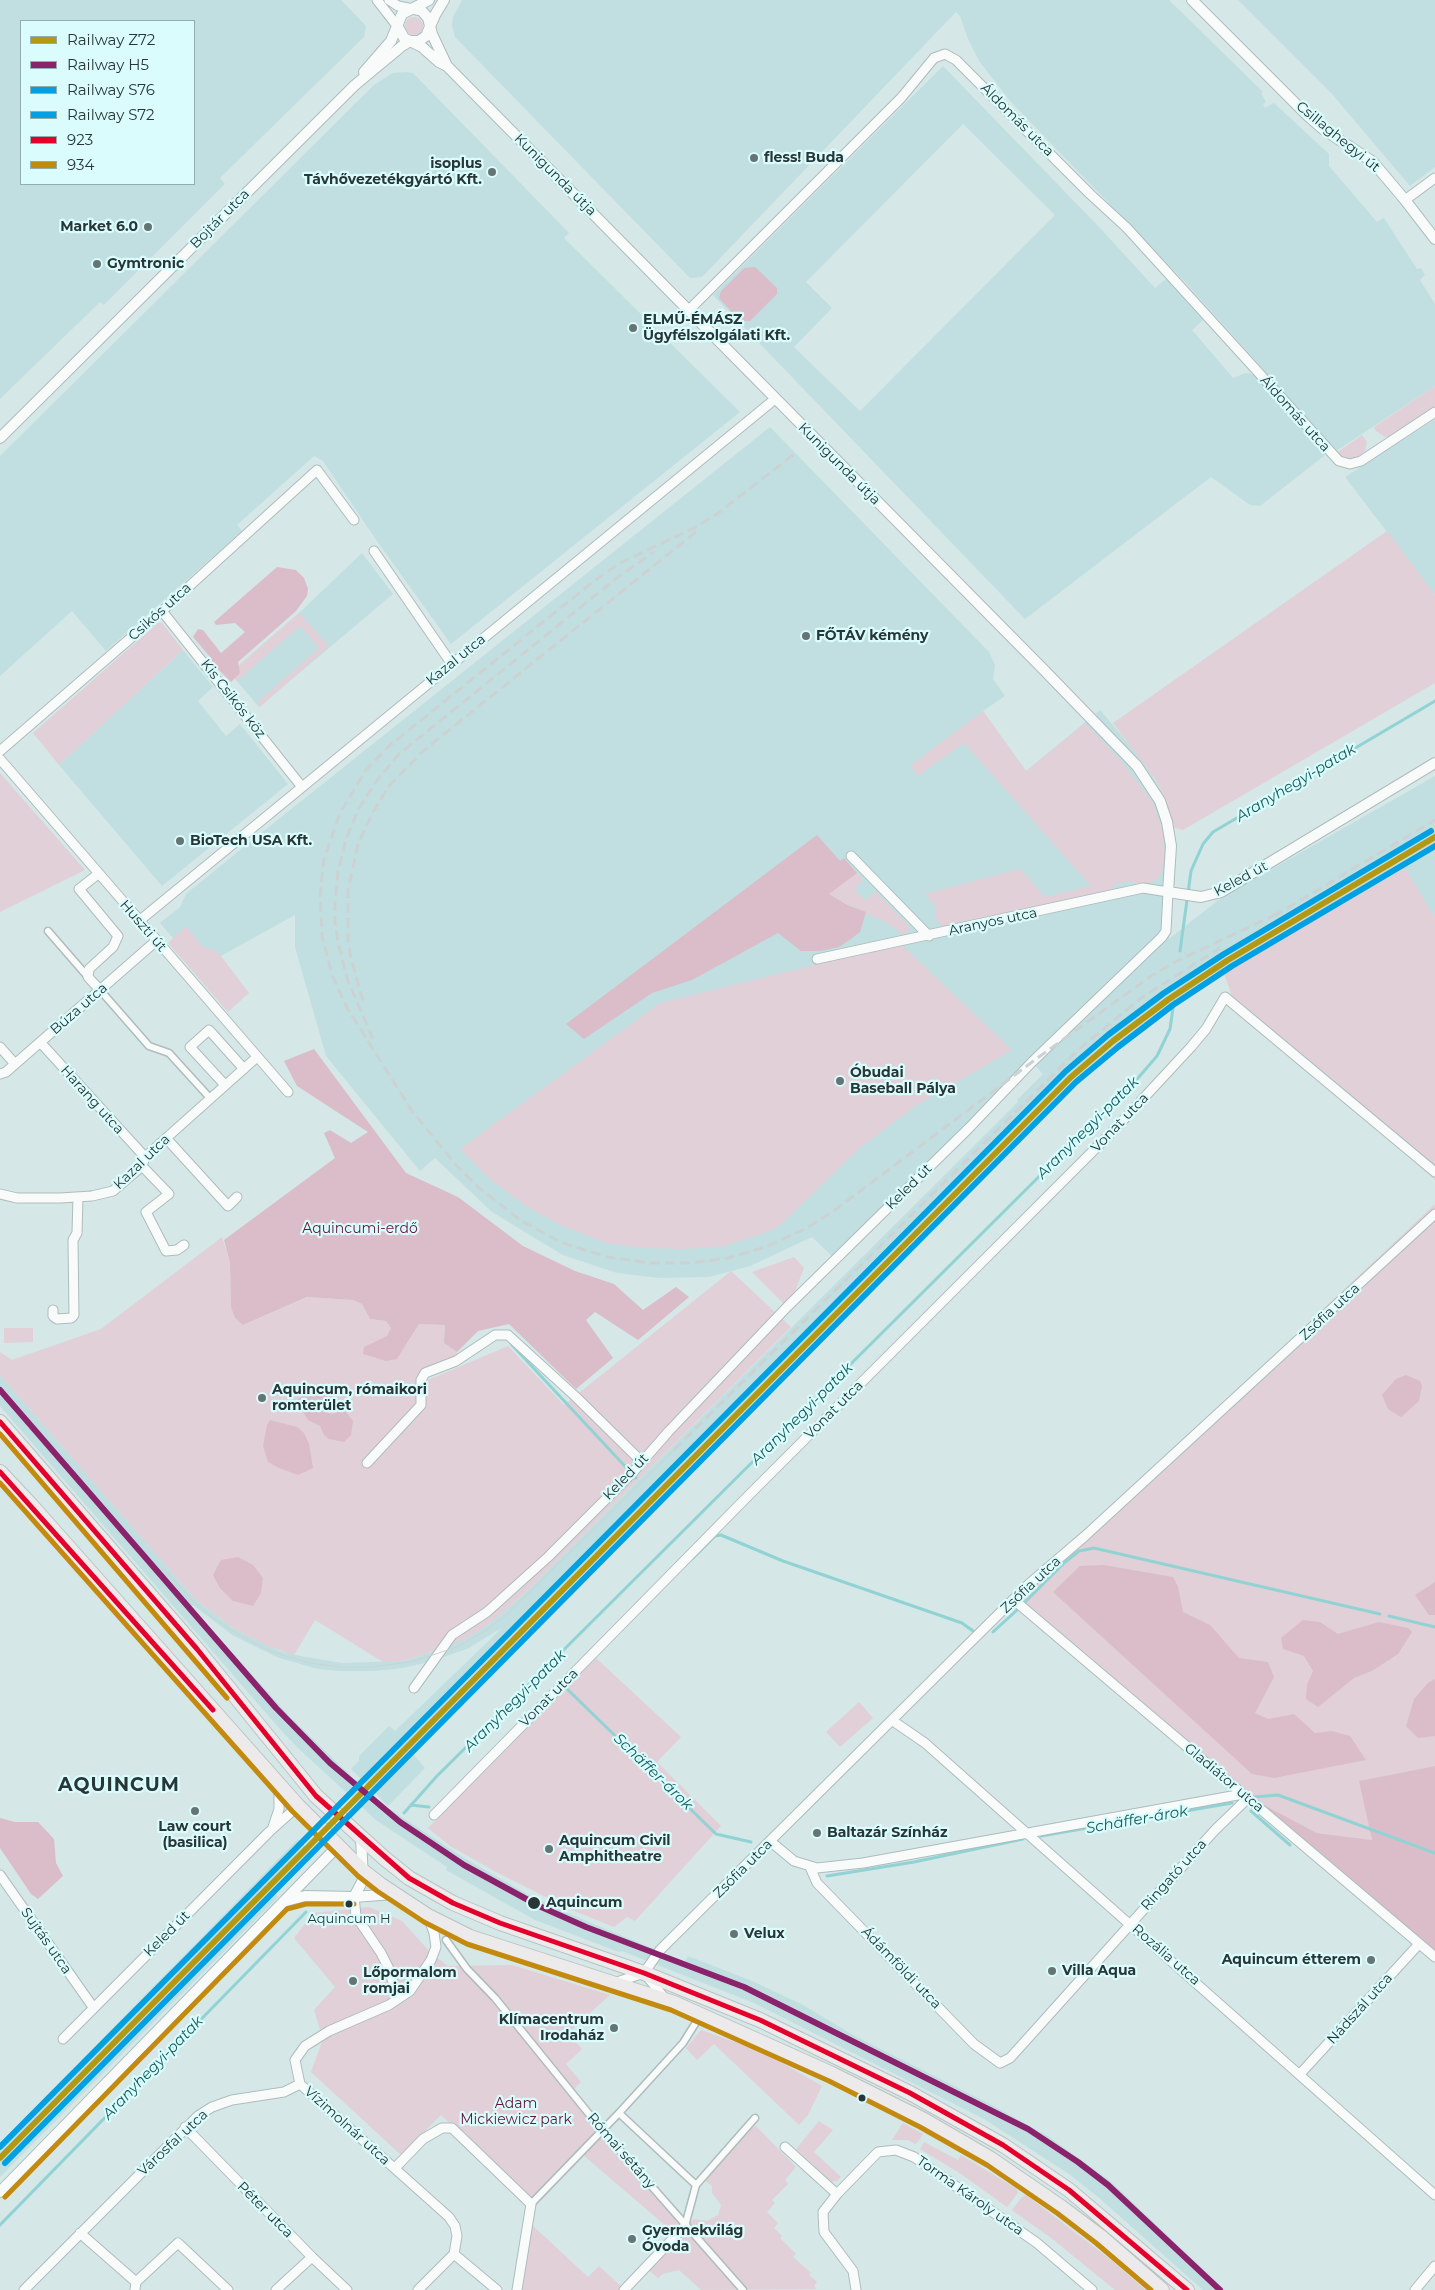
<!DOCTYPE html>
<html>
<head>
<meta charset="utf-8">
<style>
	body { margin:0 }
	#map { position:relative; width:1435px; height:2290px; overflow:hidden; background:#d5e7e7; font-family:Montserrat,sans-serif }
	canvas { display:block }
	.legend { position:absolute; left:20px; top:20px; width:175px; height:165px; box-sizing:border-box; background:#dafcfd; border:1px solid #93adae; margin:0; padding:6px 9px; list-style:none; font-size:15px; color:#293637 }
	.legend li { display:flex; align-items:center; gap:10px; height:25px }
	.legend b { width:25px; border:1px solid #93adae }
</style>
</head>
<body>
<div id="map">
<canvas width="1435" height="2290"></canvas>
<ul class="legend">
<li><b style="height:6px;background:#b39813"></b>Railway Z72</li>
<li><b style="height:6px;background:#8a236c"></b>Railway H5</li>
<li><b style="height:6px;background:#00a0e3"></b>Railway S76</li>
<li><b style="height:6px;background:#00a0e3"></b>Railway S72</li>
<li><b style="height:6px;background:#e4002b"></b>923</li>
<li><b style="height:6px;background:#c48a0e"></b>934</li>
</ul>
</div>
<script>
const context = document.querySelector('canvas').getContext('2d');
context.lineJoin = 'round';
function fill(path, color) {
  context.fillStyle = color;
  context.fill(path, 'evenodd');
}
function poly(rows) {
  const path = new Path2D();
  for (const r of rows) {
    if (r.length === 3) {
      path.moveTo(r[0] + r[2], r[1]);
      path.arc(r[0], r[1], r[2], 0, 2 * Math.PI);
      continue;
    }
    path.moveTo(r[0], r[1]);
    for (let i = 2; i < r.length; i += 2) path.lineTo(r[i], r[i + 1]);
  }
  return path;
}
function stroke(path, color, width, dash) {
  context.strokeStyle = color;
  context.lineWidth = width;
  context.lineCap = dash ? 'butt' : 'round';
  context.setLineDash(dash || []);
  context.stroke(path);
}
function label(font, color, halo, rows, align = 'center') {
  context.font = font + ' Montserrat,sans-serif';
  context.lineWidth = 4.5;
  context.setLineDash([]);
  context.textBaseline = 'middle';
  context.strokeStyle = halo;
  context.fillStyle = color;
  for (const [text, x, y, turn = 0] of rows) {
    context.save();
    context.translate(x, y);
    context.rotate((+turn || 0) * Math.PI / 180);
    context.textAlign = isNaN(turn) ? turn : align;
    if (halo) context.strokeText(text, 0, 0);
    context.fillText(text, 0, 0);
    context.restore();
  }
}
const built = poly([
	[0,0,341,0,366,26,364,37,220,178,225,184,104,305,100,302,0,399],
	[21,21,194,21,194,184,21,184],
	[462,0,1169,0,1263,92,1261,93,1266,102,1263,104,1265,108,1274,103,1329,154,1329,166,1377,222,1384,218,1417,269,1421,268,1425,275,1420,280,1435,304,1435,386,1336,451,1331,451,1263,372,1264,370,1184,281,1011,102,979,61,968,39,960,16,956,12,702,277,690,278,455,37,452,25,453,17],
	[1238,0,1435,0,1435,167,1410,186,1332,94],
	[943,66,1100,228,1155,288,1166,279,1203,320,1192,330,1233,378,1246,373,1255,375,1325,455,1260,506,1250,505,1211,477,1025,619,713,295],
	[963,124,1055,215,860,411,794,347,832,308,806,282],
	[406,72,413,73,569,233,564,238,740,412,451,644,377,541,323,461,314,456,237,525,242,531,106,651,72,611,0,676,0,456,374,85,393,73],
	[1435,419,1435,595,1345,477],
	[770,427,989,652,995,665,993,679,1005,696,983,711,1026,771,1100,710,1140,757,1163,793,1172,827,1169,939,1221,898,1435,776,1435,918,1404,869,1188,993,1156,1014,1117,1045,1074,1082,594,1568,589,1578,414,1755,425,1768,388,1806,351,1769,359,1761,359,1756,389,1726,395,1731,503,1627,469,1648,433,1661,403,1668,375,1671,341,1671,318,1669,279,1658,232,1635,193,1605,191,1607,291,1718,358,1783,388,1808,461,1856,527,1894,565,1912,685,1962,688,1956,752,1981,803,2005,853,2035,992,2105,1049,2137,1110,2181,1225,2290,1203,2290,1098,2197,1069,2174,984,2119,754,2003,622,1951,619,1952,535,1920,446,1870,447,1867,376,1820,298,1748,279,1728,0,1406,0,1375,196,1600,235,1629,280,1651,300,1656,342,1663,402,1661,441,1649,489,1624,526,1592,1018,1102,1017,1100,1043,1074,1032,1062,832,1256,812,1237,750,1266,709,1277,659,1278,617,1273,563,1255,492,1212,435,1158,420,1171,326,1056,295,947,295,915,199,968,160,923,180,907,186,894,245,846],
	[362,553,393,594,259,707,230,673,299,613],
	[183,650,213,687,198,701,226,736,240,724,288,784,162,886,59,765],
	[298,1839,311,1852,311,1856,274,1893,278,1897,0,2177,0,2143]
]);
const green = poly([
	[414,26,9],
	[1435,386,1435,406,1390,437,1385,437,1376,431,1374,427],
	[1362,435,1367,442,1365,451,1356,458,1340,458,1335,454],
	[1387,531,1435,595,1435,683,1183,830,1172,827,1163,793,1155,779,1113,723],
	[299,613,329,646,260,707,257,703,319,648,300,626,237,681,235,678,240,673,238,666],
	[158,623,162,623,183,650,59,765,33,733],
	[983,711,1026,771,1085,723,1120,760,1152,801,1163,831,1165,856,1161,874,1157,879,1150,883,1136,885,1132,881,1118,883,1109,890,944,927,936,920,936,907,925,894,1020,869,1045,897,1091,886,964,743,918,776,910,766],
	[0,773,85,870,0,912],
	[1405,868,1435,918,1435,1180,1235,1005,1224,973],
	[857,873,863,879,855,890,866,901,875,891,908,925,910,928,906,934,903,934,884,921,847,905,828,894],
	[186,926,202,946,218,952,249,993,228,1012,168,943],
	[901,944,1012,1050,917,1105,862,1146,778,1227,759,1235,724,1246,687,1249,641,1248,606,1243,560,1225,526,1206,491,1180,460,1149,660,1003],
	[1435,1204,1435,1766,1360,1781,1372,1840,1317,1833,1243,1794,1014,1600],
	[222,1237,230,1263,231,1307,243,1325,308,1297,353,1300,362,1304,370,1319,386,1321,392,1329,387,1336,397,1359,419,1324,445,1325,444,1343,457,1352,457,1357,428,1368,414,1407,364,1461,368,1468,424,1406,428,1380,508,1346,564,1405,731,1271,791,1327,526,1592,489,1624,465,1639,441,1649,402,1661,383,1662,315,1620,294,1655,268,1646,235,1629,196,1600,0,1375,0,1352,12,1360,101,1329],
	[794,1257,804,1268,793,1296,784,1304,752,1272],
	[4,1328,33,1328,33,1342,4,1343],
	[596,1658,681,1737,657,1762,721,1826,635,1921,627,1917,614,1927,572,1910,496,1872,450,1846,428,1828],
	[859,1702,873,1718,840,1747,826,1732],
	[369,1907,402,1921,430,1952,448,1966,512,1965,610,1995,568,2033,582,2049,566,2064,581,2082,574,2089,603,2124,599,2127,681,2223,673,2232,583,2155,535,2205,532,2225,588,2277,599,2266,623,2288,621,2290,520,2290,531,2199,441,2115,401,2155,311,2072,323,2039,314,2010,335,1987,294,1938,313,1913],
	[701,2030,763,2052,822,2086,808,2115,799,2125,714,2044,697,2060,686,2048],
	[819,2121,833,2130,814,2152,841,2177,837,2181,831,2182,796,2149],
	[903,2123,923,2134,918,2142,915,2144,908,2140,892,2140],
	[756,2126,796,2167,785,2180,788,2184,772,2200,775,2203,767,2212,778,2223,774,2228,782,2236,780,2238,796,2254,793,2257,811,2273,809,2275,817,2282,814,2286,817,2289,701,2290,679,2270,663,2274,658,2278,645,2267,694,2219,707,2221,718,2215,721,2205,712,2193,712,2186,702,2178,742,2133],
	[924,2142,958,2160,961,2155,1017,2189,1018,2193,1007,2207,961,2174,920,2149],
	[1026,2195,1111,2260,1146,2290,1115,2290,1055,2241,1012,2210,1022,2197]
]);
const forest = poly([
	[755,267,777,288,777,294,750,321,740,321,719,298,721,291,744,268],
	[277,567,296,570,304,578,308,589,307,596,296,611,238,662,240,673,231,682,215,666,210,657,193,637,198,629,203,630,221,653,245,632,235,623,216,625,214,622],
	[817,835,840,861,844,858,857,873,829,894,847,905,866,912,860,932,851,939,839,947,821,951,801,951,778,933,692,980,652,993,584,1039,566,1024],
	[314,1049,406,1173,458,1197,523,1246,575,1271,614,1284,643,1310,676,1287,689,1297,638,1340,595,1312,586,1320,613,1358,576,1389,509,1324,478,1331,457,1352,444,1343,445,1325,419,1324,397,1359,386,1361,363,1354,364,1347,387,1336,391,1328,386,1321,370,1319,362,1304,353,1300,307,1297,243,1325,235,1318,231,1307,230,1263,224,1240,335,1158,324,1133,330,1130,351,1143,368,1132,297,1086,284,1061],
	[1406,1375,1420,1381,1422,1386,1419,1401,1401,1417,1388,1409,1382,1395,1396,1379],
	[311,1386,320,1389,335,1398,331,1402,323,1406,326,1412,330,1414,345,1411,353,1421,351,1435,344,1442,329,1439,324,1435,320,1426,308,1420,302,1410,296,1411,286,1405,302,1397],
	[270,1420,297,1427,304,1433,309,1444,313,1468,298,1475,279,1468,268,1462,263,1446,267,1425],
	[238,1557,253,1565,263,1578,261,1593,253,1606,233,1601,220,1588,213,1575,221,1560],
	[1104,1565,1173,1577,1178,1587,1183,1612,1210,1625,1239,1658,1268,1662,1274,1677,1255,1713,1268,1719,1294,1714,1315,1733,1332,1731,1350,1736,1366,1760,1274,1778,1252,1774,1053,1592,1080,1566],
	[1435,1582,1435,1615,1429,1615,1415,1595],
	[1303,1620,1320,1622,1338,1634,1379,1622,1408,1628,1412,1632,1398,1654,1372,1671,1354,1678,1318,1707,1306,1699,1307,1685,1313,1671,1304,1656,1283,1649,1281,1638],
	[1435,1679,1435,1736,1418,1738,1406,1726,1414,1699,1428,1683],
	[1435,1766,1435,1957,1243,1794,1317,1833,1372,1840,1359,1781],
	[0,1818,15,1822,38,1822,54,1839,56,1863,63,1876,38,1899,31,1894,0,1848]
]);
const stream = poly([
	[1180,951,1191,871,1203,844,1213,832,1435,701],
	[512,1345,636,1478],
	[693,1558,715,1536,721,1535,783,1561,962,1623,973,1631],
	[1024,1603,1064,1563,1079,1551,1094,1548,1380,1614],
	[1389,1616,1435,1627],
	[993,1632,1017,1610],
	[564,1686,716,1834,751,1842],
	[1254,1797,1278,1795,1435,1853],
	[411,1805,429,1807],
	[1251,1811,1290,1845],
	[404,1813,437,1776,1138,1078,1157,1056,1170,1029,1174,1001],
	[1041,1836,1232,1803],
	[827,1876,914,1862,1023,1839],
	[0,2225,306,1912]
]);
const pedestrian = poly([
	[48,931,88,977],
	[100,990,149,1046,169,1053,210,1098],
	[446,1940,467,1969,495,1998,602,2130,743,2290],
	[695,2024,683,2043,619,2113,696,2185,755,2118],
	[531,2204,619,2113],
	[685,2226,696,2185]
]);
const minor = poly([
	[377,0,398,27],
	[389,0,398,6,413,9],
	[1405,200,1435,178],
	[688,311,901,98,934,58,945,54,956,60,1090,194,1127,228,1339,461,1350,464,1361,461,1435,412],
	[374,551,451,663],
	[162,611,302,787],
	[0,751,162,611,317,470,354,520],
	[0,759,288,1092],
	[851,856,929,936],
	[98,874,79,889,118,936,113,947,89,969,88,977,100,990],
	[139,921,775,399],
	[40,1042,145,1157],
	[0,1047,15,1064],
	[0,1074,6,1072,156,941],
	[225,1085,190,1047,209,1030,244,1069],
	[166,1138,228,1206,237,1197],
	[142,1166,169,1194,146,1212,166,1251,177,1250,184,1245],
	[0,1194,17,1198,60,1198,92,1196,113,1191,142,1166,145,1157,257,1057],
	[53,1310,53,1316,57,1319,71,1318,74,1315,73,1240,77,1233,78,1197],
	[367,1463,421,1405,421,1380,425,1373,456,1361,495,1335,508,1335,576,1397,642,1462],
	[1014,1600,1435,1957],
	[414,1688,452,1635,487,1612,548,1557,634,1471,669,1431,787,1307,969,1128,1032,1062,1162,937,1166,931,1168,892,1143,888,817,959],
	[893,1721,925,1743,1435,2195],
	[434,1815,748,1496,1114,1130,1191,1047,1206,1029,1225,997,1435,1172],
	[273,1827,279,1809,279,1784],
	[770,1841,794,1861,817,1868,863,1863,1243,1794],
	[810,1867,817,1883,974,2044,1000,2063,1010,2058,1020,2047,1215,1830,1248,1798],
	[0,1875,93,2007],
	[354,1897,356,1916,381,1953,389,1969,398,1999],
	[646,1975,666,2000],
	[614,1983,644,1973,660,1950,1029,1584,1085,1536,1435,1214],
	[63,2039,269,1832,298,1806],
	[1300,2074,1419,1944],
	[300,2084,449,2217,455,2226,457,2236,454,2254,418,2290],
	[300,2084,295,2060,305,2046,329,2031,389,2005,410,1991,431,1960,436,1947,434,1933,428,1916],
	[185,2127,312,2257,347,2290],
	[785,2147,837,2194],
	[395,2168,423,2139,442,2128,452,2128,531,2204,517,2290],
	[80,2233,136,2282],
	[454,2254,497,2290],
	[24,2290,198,2116,212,2107,232,2100,284,2092,300,2084],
	[135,2290,136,2282,178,2243,228,2290],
	[276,2290,312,2257],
	[624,2290,685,2226],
	[856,2290,853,2271,824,2232,823,2212,837,2194,878,2152,896,2150,914,2157,1037,2243,1092,2290],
	[1415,2290,1435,2266]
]);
const tertiary = poly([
	[1192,0,1308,116,1323,129,1373,162,1405,200,1435,239],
	[414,9,422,11,428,18,432,34,447,66],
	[398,27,404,38,422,47,439,62,447,66,1044,670,1137,766,1160,801,1167,822,1171,846,1168,892,1201,897,1221,892,1435,763],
	[364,72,391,41,402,14,429,0],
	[0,438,355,85,402,46,410,41,419,41,426,36,435,15,444,0],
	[354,1897,363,1880,361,1838],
	[286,1901,305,1896,354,1897,394,1894],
	[0,2192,338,1846]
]);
const primary = poly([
	[0,1422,197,1649,316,1796,384,1858,409,1878,453,1903,500,1923,644,1973,760,2020,910,2093,1003,2145,1069,2190,1187,2290],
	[0,1472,31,1505,298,1806,363,1871,381,1885,428,1916,470,1937,674,2003,832,2074,924,2120,991,2159,1061,2207,1101,2237,1162,2290]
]);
const tram = poly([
	[163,1568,195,1603,213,1618,243,1637,273,1652,309,1663,341,1667,371,1667,411,1662,457,1647,485,1631,505,1616,674,1450]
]);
const rail = poly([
	[793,455,717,514,692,529,620,563,594,581,389,746,366,770,340,813,324,859,320,894,322,936,332,975,346,1006,412,1111,456,1165,478,1187,520,1220,542,1232,563,1243,607,1257,650,1263,690,1263,728,1258,765,1247,807,1228,835,1210,1032,1062,1151,976,1177,961,1279,913],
	[1274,916,1435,820],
	[363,1001,351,958,348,940,348,891,358,844,372,814,389,786,423,751,696,532],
	[373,1039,348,981,338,943,335,922,335,903,338,871,346,839,359,808,378,779,399,754,618,577,654,552],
	[674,1450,1078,1050,1141,998,1220,948]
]);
const bus1 = poly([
	[0,1422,197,1649,316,1796,409,1878,453,1903,500,1923,644,1973,760,2020,910,2093,1003,2145,1069,2190,1187,2290],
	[0,1472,213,1710]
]);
const bus2 = poly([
	[0,1434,227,1698],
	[0,1483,292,1811,358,1876,377,1891,424,1922,467,1944,671,2010,829,2081,920,2127,987,2165,1057,2213,1096,2243,1151,2290],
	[5,2197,287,1909,306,1904,354,1904]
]);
const rail1 = poly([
	[0,2158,1071,1077,1113,1041,1169,999,1228,960,1435,837]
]);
const rail2 = poly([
	[0,1390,276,1708,330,1763,400,1822,464,1865,539,1906,586,1927,744,1987,1028,2129,1078,2162,1108,2185,1220,2290]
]);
const rail3 = poly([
	[5,2163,1076,1082,1118,1047,1173,1005,1232,966,1435,846]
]);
const rail4 = poly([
	[0,2147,1066,1071,1108,1035,1164,993,1224,954,1431,831]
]);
const markers = [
	[754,158,5,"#657475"],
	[492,172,5,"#657475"],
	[148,227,5,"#657475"],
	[97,264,5,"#657475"],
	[633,328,5,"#657475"],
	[806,636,5,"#657475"],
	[180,841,5,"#657475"],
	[840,1081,5,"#657475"],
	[262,1398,5,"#657475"],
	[195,1811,5,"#657475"],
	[817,1833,5,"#657475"],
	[549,1849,5,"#657475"],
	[534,1903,7,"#293637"],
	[349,1904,4.5,"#293637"],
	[734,1934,5,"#657475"],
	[1371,1960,5,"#657475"],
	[1052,1971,5,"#657475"],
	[353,1981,5,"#657475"],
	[614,2028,5,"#657475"],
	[862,2098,4.5,"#293637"],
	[632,2239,5,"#657475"]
];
const busNames = [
	["Aquincum H",349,1919]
];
const streetNames = [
	["Áldomás utca",1017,120,45],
	["Csillaghegyi út",1338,137,39],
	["Kunigunda útja",555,175,45],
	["Bojtár utca",220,219,-45],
	["Áldomás utca",1295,414,48],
	["Kunigunda útja",839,464,45],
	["Csikós utca",160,612,-42],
	["Kazal utca",456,660,-39],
	["Kis Csikós köz",233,699,52],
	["Keled út",1241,879,-28],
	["Aranyos utca",993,922,-12],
	["Huszti út",143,926,49],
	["Búza utca",79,1009,-41],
	["Harang utca",92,1100,48],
	["Vonat utca",1120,1123,-46],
	["Kazal utca",142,1162,-44],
	["Keled út",909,1187,-45],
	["Zsófia utca",1330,1312,-43],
	["Vonat utca",834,1410,-45],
	["Keled út",626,1477,-46],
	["Zsófia utca",1031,1585,-43],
	["Vonat utca",549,1698,-45],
	["Gladiátor utca",1224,1778,40],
	["Zsófia utca",743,1869,-45],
	["Ringató utca",1174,1875,-48],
	["Keled út",167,1934,-45],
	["Sujtás utca",46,1941,55],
	["Rozália utca",1166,1955,41],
	["Ádámföldi utca",901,1968,46],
	["Nádszál utca",1360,2009,-48],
	["Vízimolnár utca",347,2126,42],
	["Városfal utca",173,2143,-43],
	["Római sétány",621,2151,49],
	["Torma Károly utca",970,2196,35],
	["Péter utca",265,2210,45]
];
const poiNames = [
	["fless! Buda",764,158],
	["isoplus",482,164,"right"],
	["Távhővezetékgyártó Kft.",482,180,"right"],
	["Market 6.0",138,227,"right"],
	["Gymtronic",107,264],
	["ELMŰ-ÉMÁSZ",643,320],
	["Ügyfélszolgálati Kft.",643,336],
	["FŐTÁV kémény",816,636],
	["BioTech USA Kft.",190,841],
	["Óbudai",850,1073],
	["Baseball Pálya",850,1089],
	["Aquincum, rómaikori",272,1390],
	["romterület",272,1406],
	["Law court",195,1827,"center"],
	["(basilica)",195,1843,"center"],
	["Baltazár Színház",827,1833],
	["Aquincum Civil",559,1841],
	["Amphitheatre",559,1857],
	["Velux",744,1934],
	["Aquincum étterem",1361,1960,"right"],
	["Villa Aqua",1062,1971],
	["Lőpormalom",363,1973],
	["romjai",363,1989],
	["Klímacentrum",604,2020,"right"],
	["Irodaház",604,2036,"right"],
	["Gyermekvilág",642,2231],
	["Óvoda",642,2247]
];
const parkNames = [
	["Aquincumi-erdő",360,1229],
	["Adam",516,2104],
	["Mickiewicz park",516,2120]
];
const stopNames = [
	["Aquincum",546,1903]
];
const waterNames = [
	["Aranyhegyi-patak",1296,783,-31],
	["Aranyhegyi-patak",1088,1128,-45],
	["Aranyhegyi-patak",802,1414,-45],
	["Aranyhegyi-patak",515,1701,-45],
	["Schäffer-árok",653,1772,44],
	["Schäffer-árok",1137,1820,-10],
	["Aranyhegyi-patak",153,2068,-46]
];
const districtNames = [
	["AQUINCUM",119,1785]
];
fill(built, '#c1dfe0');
fill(green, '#e1d0d7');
fill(forest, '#dabdc9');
stroke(stream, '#91d3d4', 3);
stroke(pedestrian, '#aebcbc', 9);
stroke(minor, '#aebcbc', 11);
stroke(tertiary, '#aebcbc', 12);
stroke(primary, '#b9c3c3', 16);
stroke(pedestrian, '#f9fbfb', 6);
stroke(minor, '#f9fbfb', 9);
stroke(tertiary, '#f9fbfb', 10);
stroke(primary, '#eceaeb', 14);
stroke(tram, '#ccd2d3', 1);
stroke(rail, '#ccd2d3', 3, [10, 5]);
stroke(bus1, '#e4002b', 5);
stroke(bus2, '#c48a0e', 5);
stroke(rail1, '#b39813', 6);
stroke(rail2, '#8a236c', 6);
stroke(rail3, '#00a0e3', 6);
stroke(rail4, '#00a0e3', 6);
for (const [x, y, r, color] of markers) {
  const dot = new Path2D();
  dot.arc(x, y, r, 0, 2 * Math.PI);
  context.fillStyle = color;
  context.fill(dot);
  stroke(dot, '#dafcfd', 2);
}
label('13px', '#293637', '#dafcfd', busNames);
label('14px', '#293637', '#dafcfd', streetNames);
label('bold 14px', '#293637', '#dafcfd', poiNames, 'left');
label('14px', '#641737', '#dafcfd', parkNames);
label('bold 14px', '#293637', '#dafcfd', stopNames, 'left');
label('italic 15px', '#145d5f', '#dafcfd', waterNames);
context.letterSpacing = '1px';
label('bold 19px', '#293637', '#dafcfd', districtNames);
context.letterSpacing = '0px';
</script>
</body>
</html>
